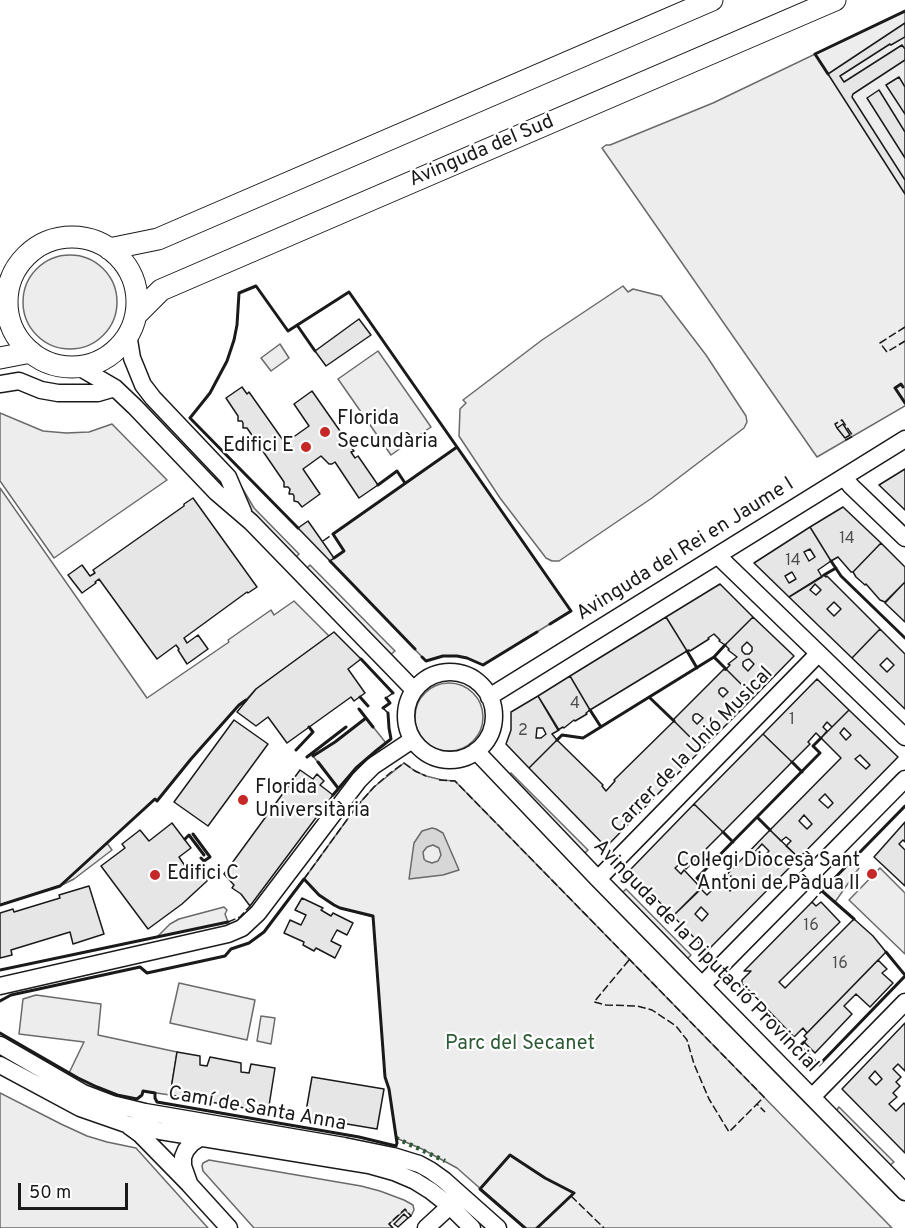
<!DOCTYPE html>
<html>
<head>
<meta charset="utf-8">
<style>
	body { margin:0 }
	#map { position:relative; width:905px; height:1228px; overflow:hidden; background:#fff; font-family:Overpass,sans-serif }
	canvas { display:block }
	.scale { position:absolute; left:18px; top:1183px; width:110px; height:27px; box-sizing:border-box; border:3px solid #1a1a1a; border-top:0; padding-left:8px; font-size:18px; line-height:21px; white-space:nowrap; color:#1a1a1a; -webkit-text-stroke:4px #fff; paint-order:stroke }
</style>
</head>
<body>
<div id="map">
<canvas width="905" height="1228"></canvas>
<div class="scale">50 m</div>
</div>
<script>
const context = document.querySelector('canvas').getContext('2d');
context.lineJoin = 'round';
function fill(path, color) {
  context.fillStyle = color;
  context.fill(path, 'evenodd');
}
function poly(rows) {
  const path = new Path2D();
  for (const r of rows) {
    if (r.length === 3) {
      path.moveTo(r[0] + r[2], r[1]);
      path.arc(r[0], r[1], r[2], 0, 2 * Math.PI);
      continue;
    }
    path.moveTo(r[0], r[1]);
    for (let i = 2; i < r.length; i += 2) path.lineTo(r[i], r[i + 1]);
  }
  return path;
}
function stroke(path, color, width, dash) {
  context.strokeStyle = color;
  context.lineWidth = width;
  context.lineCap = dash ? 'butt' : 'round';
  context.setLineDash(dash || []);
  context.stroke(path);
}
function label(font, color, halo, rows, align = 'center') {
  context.font = font + ' Overpass,sans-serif';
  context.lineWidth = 4.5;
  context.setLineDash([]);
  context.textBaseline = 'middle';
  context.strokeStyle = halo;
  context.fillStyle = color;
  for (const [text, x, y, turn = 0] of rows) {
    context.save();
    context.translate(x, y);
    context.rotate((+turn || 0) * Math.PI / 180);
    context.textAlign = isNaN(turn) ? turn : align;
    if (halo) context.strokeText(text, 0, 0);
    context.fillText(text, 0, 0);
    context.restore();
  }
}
const built = poly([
	[905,11,905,406,817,457,602,148,606,145,610,145,713,103,905,11],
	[70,302,47],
	[623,286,628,292,633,289,661,296,706,355,746,416,747,422,744,428,652,498,559,561,552,561,546,558,500,498,459,436,460,409,466,403,463,400,542,340,623,286],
	[280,344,289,358,271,371,261,358,280,344],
	[378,351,431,427,391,455,338,379,378,351],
	[0,413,43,431,66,433,89,432,112,424,167,480,54,558,0,481,0,413],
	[457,447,571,611,483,665,467,658,457,656,443,656,426,661,330,561,344,551,333,534,457,447],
	[238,481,254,508,299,554,295,558,248,509,238,481],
	[0,488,147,698,229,642,228,640,271,610,274,615,294,601,329,636,256,689,242,704,239,705,191,759,157,801,154,799,107,843,112,850,74,879,60,886,0,905,0,488],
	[310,565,395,651,390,655,306,569,310,565],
	[449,717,34],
	[366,718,386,743,356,768,338,788,313,756,335,742,366,718],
	[404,763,415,771,426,776,442,780,455,781,892,1228,525,1228,457,1168,422,1149,396,1138,389,1089,385,1077,373,917,340,908,334,905,319,895,304,879,357,806,374,787,404,763],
	[511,773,588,850,584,854,507,776,511,773],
	[855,857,860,865,859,868,835,902,822,891,855,857],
	[880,868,905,893,905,954,849,900,880,868],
	[626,889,691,955,687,959,622,893,626,889],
	[224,907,227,910,225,914,228,922,157,937,170,924,179,919,224,907],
	[179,983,255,1000,247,1040,170,1023,179,983],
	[36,995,101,1004,98,1035,177,1052,170,1095,143,1091,142,1095,137,1099,127,1098,97,1087,69,1073,84,1042,19,1034,23,999,36,995],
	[261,1016,275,1018,271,1044,257,1041,261,1016],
	[0,1093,61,1124,87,1136,107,1142,136,1148,208,1228,0,1228,0,1093],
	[839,1107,894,1162,889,1166,835,1112,839,1107],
	[209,1160,361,1186,380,1191,404,1200,413,1205,414,1210,411,1216,405,1210,389,1224,393,1228,254,1228,203,1171,202,1166,203,1163,209,1160]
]);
const water = poly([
	[432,828,436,829,443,833,459,870,443,875,409,879,414,843,422,831,432,828],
	[433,845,439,848,441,855,438,861,432,863,426,861,424,859,423,852,427,847,433,845]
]);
const building = poly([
	[905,23,905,37,891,45,890,44,840,76,844,82,902,45,905,49,905,60,853,94,852,97,905,180,905,194,828,74,905,23],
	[899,77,905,87,905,114,886,85,899,77],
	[879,90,905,132,905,158,867,98,879,90],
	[359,319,371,335,326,366,315,351,359,319],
	[242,387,247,394,249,392,285,443,309,426,294,404,312,391,354,451,351,452,355,458,358,456,378,485,359,498,335,462,332,464,329,464,321,456,303,469,320,494,302,507,298,502,294,501,294,496,293,494,289,494,290,489,288,487,284,487,284,482,247,428,243,428,243,423,242,421,238,421,238,416,226,398,242,387],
	[843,424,850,435,845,438,837,428,843,424],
	[905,469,905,510,879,485,905,469],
	[193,498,257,587,248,593,247,592,184,638,187,643,198,635,208,649,187,664,178,650,179,649,176,645,157,659,99,579,95,582,96,583,82,593,68,575,82,565,90,576,95,573,93,570,184,506,184,504,193,498],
	[843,507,881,543,853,572,851,572,838,557,831,561,810,527,843,507],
	[308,521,334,558,330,561,298,528,308,521],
	[810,527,831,561,818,570,822,577,789,597,754,563,810,527],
	[810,549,815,557,809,561,804,552,810,549],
	[792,572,796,579,789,583,785,576,792,572],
	[881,543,905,567,905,582,885,602,880,600,866,584,865,585,856,577,853,572,881,543],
	[824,575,826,577,827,576,880,629,852,658,789,597,824,575],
	[815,584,821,590,816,595,810,590,815,584],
	[834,602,841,609,834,616,827,609,834,602],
	[905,582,905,622,885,603,905,582],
	[720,584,753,617,725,645,719,641,720,640,714,634,708,638,709,639,690,651,689,650,687,651,666,617,720,584],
	[666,617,687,651,590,710,570,676,666,617],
	[753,617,794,656,754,697,726,669,730,665,728,664,737,657,728,650,729,649,725,645,753,617],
	[747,642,752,647,752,651,749,654,745,654,742,651,742,647,747,642],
	[749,659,754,664,748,671,743,666,743,662,746,660,749,659],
	[880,629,905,654,905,709,852,658,880,629],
	[887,658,894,665,887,672,880,665,887,658],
	[334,632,361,659,348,669,365,693,354,701,351,697,287,743,268,717,256,726,237,712,256,689,334,632],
	[724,669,725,670,726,669,754,697,702,749,674,721,674,719,724,669],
	[721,688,724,688,728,692,723,697,719,693,719,690,721,688],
	[695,714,698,714,703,718,697,724,693,720,693,716,695,714],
	[570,676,590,710,586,713,587,714,575,721,574,720,564,728,563,727,558,730,538,696,570,676],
	[817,679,849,710,832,727,827,722,823,727,827,731,821,738,816,733,808,742,810,744,792,762,763,734,817,679],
	[538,696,559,730,552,734,557,740,529,768,506,744,511,730,511,712,538,696],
	[537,728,543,728,546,734,541,738,536,738,537,728],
	[849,710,898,757,799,858,786,846,791,841,786,837,781,841,770,830,841,758,821,738,849,710],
	[844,728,851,735,846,740,840,733,844,728],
	[860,755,870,765,866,769,855,759,860,755],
	[825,794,833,803,828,808,819,800,825,794],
	[804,815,812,824,807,829,799,821,804,815],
	[234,720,268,744,208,826,174,802,234,720],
	[674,721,702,749,606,847,529,768,557,740,603,785,602,786,606,791,615,781,614,780,674,721],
	[763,734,792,762,723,832,694,804,763,734],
	[300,770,313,779,317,774,324,781,320,785,333,795,250,906,241,894,232,888,234,885,224,874,300,770],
	[694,804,723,832,686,869,681,863,675,868,681,874,684,870,701,888,673,916,629,871,694,804],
	[905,822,905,842,903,840,899,844,905,850,905,886,874,857,905,822],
	[172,823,191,848,179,857,187,869,193,863,207,881,182,904,148,929,101,866,125,848,122,844,140,830,149,841,172,823],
	[770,830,799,858,707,951,673,916,701,889,707,895,770,830],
	[762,844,769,851,761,860,754,853,762,844],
	[731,876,738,882,730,891,723,884,731,876],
	[701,907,708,914,702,921,695,914,701,907],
	[89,886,104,934,73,944,70,932,11,950,12,955,0,958,0,913,13,909,14,912,60,898,59,895,89,886],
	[302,898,323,908,321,910,331,916,333,913,353,923,347,935,337,930,331,941,341,946,335,958,316,948,314,951,303,945,304,942,284,933,290,920,301,925,306,915,295,910,302,898],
	[812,902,816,906,821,902,840,922,779,982,785,988,854,919,873,936,886,952,807,1033,803,1028,794,1037,744,985,742,985,742,980,751,971,744,971,812,902],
	[878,960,887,969,882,973,893,983,870,1007,856,994,844,1006,852,1014,815,1053,804,1042,807,1039,804,1036,878,960],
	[905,1023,905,1071,898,1064,893,1069,901,1077,896,1082,900,1086,893,1093,897,1097,889,1104,896,1111,904,1103,905,1105,905,1153,842,1089,905,1023],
	[875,1071,882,1079,876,1085,869,1078,875,1071],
	[177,1052,200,1056,200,1065,207,1066,210,1057,241,1063,241,1072,249,1073,251,1064,275,1068,268,1112,170,1095,177,1052],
	[312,1077,384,1089,377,1129,305,1117,312,1077],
	[404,1214,408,1218,398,1227,394,1224,404,1214]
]);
const minor = poly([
	[128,334,132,358,143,385,153,398,228,477,243,512],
	[79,367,115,388,135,407,216,492,251,522,414,690],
	[0,384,19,381,41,390,58,393,98,393,115,388],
	[844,477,851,486,905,538],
	[718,556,905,737],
	[450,716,44],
	[489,697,905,439],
	[476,751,598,879,905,1192],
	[598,879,818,654],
	[702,985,905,779],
	[0,986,228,934,242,928,258,913,359,780,373,766,412,740],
	[0,1045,83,1093,112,1104,145,1112,344,1146,393,1156,419,1164,430,1170,444,1180,498,1228],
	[0,1065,80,1108,126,1124,160,1131,369,1165,394,1172,415,1181,431,1191,450,1206,472,1228],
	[812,1097,905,1002],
	[129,1126,140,1134,189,1184,229,1228],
	[189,1183,183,1166,183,1157,186,1150,192,1143,201,1137],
	[426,1228,450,1206]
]);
const major = poly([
	[72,302,65],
	[109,249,158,239,712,0],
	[136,315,161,290,835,0],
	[0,358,31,352]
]);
const hedge = poly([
	[396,1138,445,1161]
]);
const fence = poly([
	[905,327,880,343,887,352,905,341],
	[837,428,835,424,842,420,853,436,846,440,845,438],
	[323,541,333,534],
	[386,698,393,693],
	[383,708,388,713],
	[439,780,455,781,764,1097,757,1104,765,1112],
	[304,879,357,806,374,787,390,773,404,763,415,771,426,776],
	[812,902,822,891],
	[228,922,240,917,250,906],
	[629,960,594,1002,606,1005,637,1006,652,1010,676,1026,687,1040,694,1064,709,1099,729,1132,757,1104],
	[571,1196,604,1228],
	[393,1228,389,1224,405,1209,411,1216,408,1218]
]);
const wall = poly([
	[828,74,815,54,905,11],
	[297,325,315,351],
	[903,387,901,384,895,388,905,403],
	[378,485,397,471,405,483],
	[298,528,190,418,210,393,227,361,234,340,237,325,239,293,256,286,288,331,349,292,457,447],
	[334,558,344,551,333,534,457,447,571,611,550,624],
	[330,561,415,649],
	[831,561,841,576,905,638],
	[824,575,836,568],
	[687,651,697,668],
	[422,657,426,661,443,656,457,656,467,658,483,665,537,632],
	[714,657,726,669],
	[361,659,393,693],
	[360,697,368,706],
	[649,697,674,721],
	[383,708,390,703,386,698],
	[359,709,373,727],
	[590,710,601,727],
	[557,740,562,735,583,738,714,657,725,645],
	[296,750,313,732,309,727],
	[313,756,335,742,366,718],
	[307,757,346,727],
	[318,762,338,788],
	[792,762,802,772],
	[333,795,356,768,377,750,391,739,389,728,388,713],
	[757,817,770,830],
	[723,832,733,842],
	[193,834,210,857,204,861,201,858],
	[185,839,189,835,204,855],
	[701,888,704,885,697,878,820,753,813,746,821,738],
	[0,905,60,886,155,799,157,801,191,759,239,705,246,700],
	[854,919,822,891,905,806],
	[886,952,905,975],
	[0,970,228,922],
	[0,1001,11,995,140,967,147,973,225,956,231,949,249,943,264,932,304,879,319,895,334,905,340,908,373,916,385,1077,389,1089,397,1143,396,1146,359,1137,157,1102,155,1098,155,1093,143,1091,142,1095,137,1099,117,1095,97,1087,78,1078,0,1033],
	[804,1042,800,1046,819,1065,905,976],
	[525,1228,480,1189,510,1155,545,1178,574,1193,537,1228]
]);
const markers = [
	[325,432,6,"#c62828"],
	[306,447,6,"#c62828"],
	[243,800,6,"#c62828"],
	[872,874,6,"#c62828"],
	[155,875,6,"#c62828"]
];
const numberNames = [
	["14",847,540],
	["14",793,562],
	["4",575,705],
	["1",792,721],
	["2",523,732],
	["16",811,927],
	["16",840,965]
];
const streetNames = [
	["Avinguda del Sud",482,152,-23],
	["Avinguda del Rei en Jaume I",686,550,-32],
	["Carrer de la Unió Musical",693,751,-46],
	["Avinguda de la Diputació Provincial",705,957,46],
	["Camí de Santa Anna",257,1110,10]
];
const poiNames = [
	["Florida",337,420],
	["Secundària",337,443],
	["Edifici E",294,447,"right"],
	["Florida",255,789],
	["Universitària",255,812],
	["Col·legi Diocesà Sant",860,862,"right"],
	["Antoni de Pàdua II",860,885,"right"],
	["Edifici C",167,875]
];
const parkNames = [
	["Parc del Secanet",520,1045]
];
fill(built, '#ededed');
stroke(built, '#6a6a6a', 1.5);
fill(water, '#d7d7d7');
stroke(water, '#6a6a6a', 1.5);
fill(building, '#e6e6e6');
stroke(building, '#1a1a1a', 1.5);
stroke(minor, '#1a1a1a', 19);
stroke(major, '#1a1a1a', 23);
stroke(minor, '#fff', 16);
stroke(major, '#fff', 21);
stroke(hedge, '#2b5a34', 4.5, [3, 4.5]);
stroke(fence, '#1a1a1a', 1.5, [8, 3]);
stroke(wall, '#1a1a1a', 3);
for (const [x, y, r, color] of markers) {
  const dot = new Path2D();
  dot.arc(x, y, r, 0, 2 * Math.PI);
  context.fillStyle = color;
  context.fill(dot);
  stroke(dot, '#fff', 2);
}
label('16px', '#4d4d4d', null, numberNames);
label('20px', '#1a1a1a', '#fff', streetNames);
label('20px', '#1a1a1a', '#fff', poiNames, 'left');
label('20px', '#2b5a34', '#fff', parkNames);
</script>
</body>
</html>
